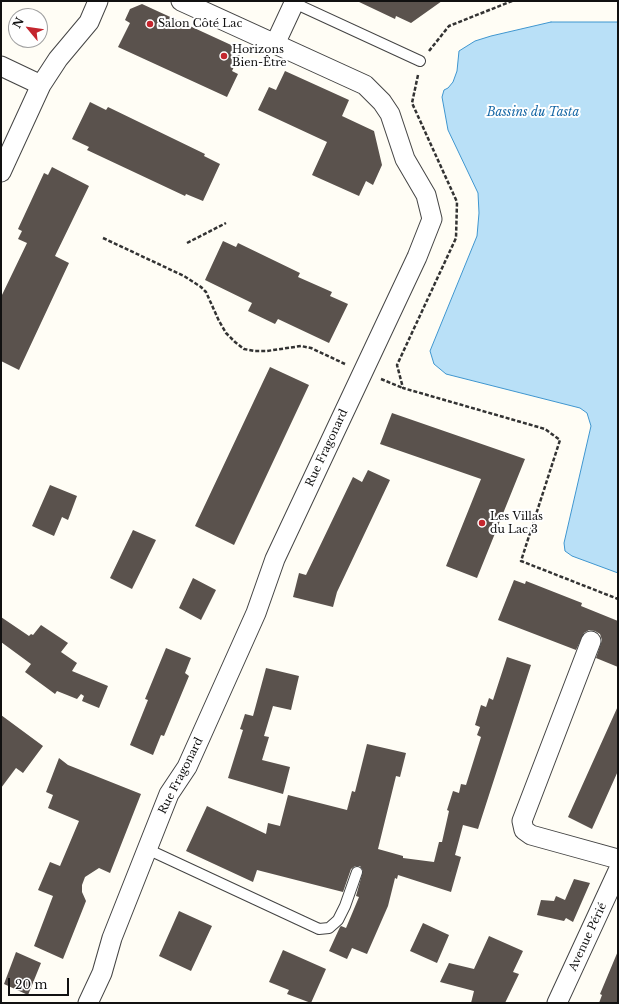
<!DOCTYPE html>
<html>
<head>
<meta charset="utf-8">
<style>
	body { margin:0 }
	#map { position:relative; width:619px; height:1004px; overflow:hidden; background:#fffdf5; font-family:"Libre Baskerville",serif }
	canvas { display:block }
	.frame { position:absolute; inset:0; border:2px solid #111; pointer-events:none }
	.north { position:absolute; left:8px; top:8px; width:40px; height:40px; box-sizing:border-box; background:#fff; border:1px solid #a0a0a0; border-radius:50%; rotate:299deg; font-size:11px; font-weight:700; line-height:16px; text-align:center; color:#111 }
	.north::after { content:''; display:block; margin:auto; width:14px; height:18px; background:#c4262e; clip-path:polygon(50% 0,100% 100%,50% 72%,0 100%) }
	.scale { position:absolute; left:8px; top:978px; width:61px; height:18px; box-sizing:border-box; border:2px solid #111; border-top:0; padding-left:5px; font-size:12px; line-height:14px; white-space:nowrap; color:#111; -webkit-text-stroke:3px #fff; paint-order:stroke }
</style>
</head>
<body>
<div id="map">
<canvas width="619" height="1004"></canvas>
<div class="frame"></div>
<div class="north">N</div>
<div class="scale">20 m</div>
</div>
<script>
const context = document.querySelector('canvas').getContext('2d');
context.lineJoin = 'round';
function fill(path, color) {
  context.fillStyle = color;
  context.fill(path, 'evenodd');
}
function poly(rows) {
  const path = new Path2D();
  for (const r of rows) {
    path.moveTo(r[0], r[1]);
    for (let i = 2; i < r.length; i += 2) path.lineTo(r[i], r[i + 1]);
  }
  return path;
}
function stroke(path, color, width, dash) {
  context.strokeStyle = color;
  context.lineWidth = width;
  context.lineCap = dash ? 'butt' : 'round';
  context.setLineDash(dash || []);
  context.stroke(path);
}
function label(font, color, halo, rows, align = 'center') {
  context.font = font + ' "Libre Baskerville",serif';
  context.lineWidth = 4;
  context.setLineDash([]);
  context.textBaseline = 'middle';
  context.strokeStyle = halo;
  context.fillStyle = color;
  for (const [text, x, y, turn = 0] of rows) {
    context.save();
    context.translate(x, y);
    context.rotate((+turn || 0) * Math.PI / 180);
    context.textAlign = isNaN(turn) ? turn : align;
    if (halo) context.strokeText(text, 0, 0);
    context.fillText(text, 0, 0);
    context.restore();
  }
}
const water = poly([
	[551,22,618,22,618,573,572,556,565,551,564,543,591,426,587,413,580,408,446,374,434,364,430,351,477,236,479,213,478,193,448,130,442,97,444,90,448,88,453,82,457,71,459,51,475,41,491,36,551,22]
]);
const building = poly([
	[357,1,442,1,411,23,396,16,395,19],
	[142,4,242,50,232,71,238,74,227,97,118,47,130,23,125,20,130,9],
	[285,71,349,100,342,116,374,131,382,165,373,185,366,181,359,196,312,175,327,142,258,110,269,87,276,90],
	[90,102,106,110,108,107,205,154,204,156,220,164,203,201,186,194,185,196,87,150,89,147,72,139],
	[52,167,89,186,55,256,69,263,19,370,1,361,1,297,27,243,18,239,22,231,18,229,44,173,48,175],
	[223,241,236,247,238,243,300,273,298,277,332,292,330,296,348,304,329,343,278,319,275,324,248,311,252,303,205,280],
	[270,367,309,385,234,545,195,526],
	[392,413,525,459,477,578,446,566,481,479,380,444],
	[368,470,390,480,337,592,333,607,293,597,299,573,306,575,353,477,362,482],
	[50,485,77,496,68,520,62,517,54,536,32,526],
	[133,530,156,540,132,589,110,578],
	[193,578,216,590,201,620,179,608],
	[514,580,525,584,526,581,582,603,581,606,618,621,618,667,596,658,602,640,600,634,595,631,589,630,584,633,576,650,498,620],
	[1,617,29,636,31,634,33,635,41,625,68,643,61,652,77,663,72,671,108,686,99,708,82,701,84,696,81,694,77,699,57,691,55,694,25,672,31,664,1,642],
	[166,648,191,658,185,673,189,676,164,736,161,735,153,755,130,745,148,700,145,699],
	[507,657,531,665,478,829,463,825,455,855,461,857,451,892,398,875,397,879,395,878,388,906,367,954,352,948,347,959,329,951,340,927,341,926,346,928,359,897,356,896,363,871,360,866,355,866,351,869,343,892,257,870,253,882,186,851,207,806,266,834,268,823,280,826,288,795,347,810,352,791,355,792,367,744,406,753,400,777,396,776,378,849,403,856,403,858,434,862,439,842,442,842,449,811,447,810,453,791,459,793,461,784,466,785,481,737,477,735,480,727,475,725,481,705,486,707,489,698,493,700],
	[266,668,299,676,291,710,273,706,264,736,269,737,262,760,290,767,283,794,228,778,243,730,240,729,245,714,253,716],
	[618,706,618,771,592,829,568,817],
	[1,715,43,746,23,773,16,768,1,788],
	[59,758,68,765,141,794,110,873,99,868,85,877,82,885,82,892,86,901,63,959,34,946,53,896,38,890,50,862,60,866,79,821,48,808,53,795,46,792],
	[574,879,590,883,573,922,566,918,564,921,537,915,541,900,554,901,556,896,565,900],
	[179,911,212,926,191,971,159,956],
	[423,923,449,935,437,963,410,951],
	[489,936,523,951,513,972,519,974,505,1003,471,1003,474,991,440,982,449,963,474,969],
	[283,950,326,969,311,1003,287,994,289,990,269,982],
	[618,951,618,1003,599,1003,602,995,600,994],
	[16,952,41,963,28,995,4,984]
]);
const path = poly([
	[429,51,449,26,512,1],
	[418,75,412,103,457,202,456,238,397,365,403,388,545,429,560,440,521,561,618,599],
	[103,238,184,276,201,287,206,292,219,321,226,333,235,342,244,349,255,351,267,351,301,346,311,348,345,364],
	[187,243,226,223],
	[381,379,403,388]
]);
const service = poly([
	[292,2,420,61],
	[147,849,319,929,329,928,338,920,345,906,357,872]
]);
const minor = poly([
	[275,44,295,1],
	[1,66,41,85],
	[1,172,41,85,58,59,89,22,98,1],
	[591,641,522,821,524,830,531,835,618,859],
	[88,1003,102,973,112,938,169,794,187,767,256,613,275,559,417,257,432,219,426,195,405,159,390,114,382,102,365,85,181,1],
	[557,1003,618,871]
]);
const markers = [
	[150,24,4,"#c4262e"],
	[224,56,4,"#c4262e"],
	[482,523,4,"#c4262e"]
];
const poiNames = [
	["Salon Côté Lac",158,24],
	["Horizons",232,50],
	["Bien-Être",232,63],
	["Les Villas",490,517],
	["du Lac 3",490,530]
];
const streetNames = [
	["Rue Fragonard",327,448,-65],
	["Rue Fragonard",181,776,-63],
	["Avenue Périé",588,937,-65]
];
const waterNames = [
	["Bassins du Tasta",533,113]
];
fill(water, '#b9e0f7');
stroke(water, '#3f96cf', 1);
fill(building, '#5a524d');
stroke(service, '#444', 12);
stroke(minor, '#444', 21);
stroke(path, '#333', 2.5, [4, 2]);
stroke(service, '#fff', 10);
stroke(minor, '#fff', 19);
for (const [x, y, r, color] of markers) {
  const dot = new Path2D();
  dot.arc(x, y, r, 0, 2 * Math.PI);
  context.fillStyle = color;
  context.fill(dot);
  stroke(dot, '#fff', 1.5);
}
label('11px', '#111', '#fff', poiNames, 'left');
label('11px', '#111', '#fff', streetNames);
label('italic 12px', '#1768a6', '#fff', waterNames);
</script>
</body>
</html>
